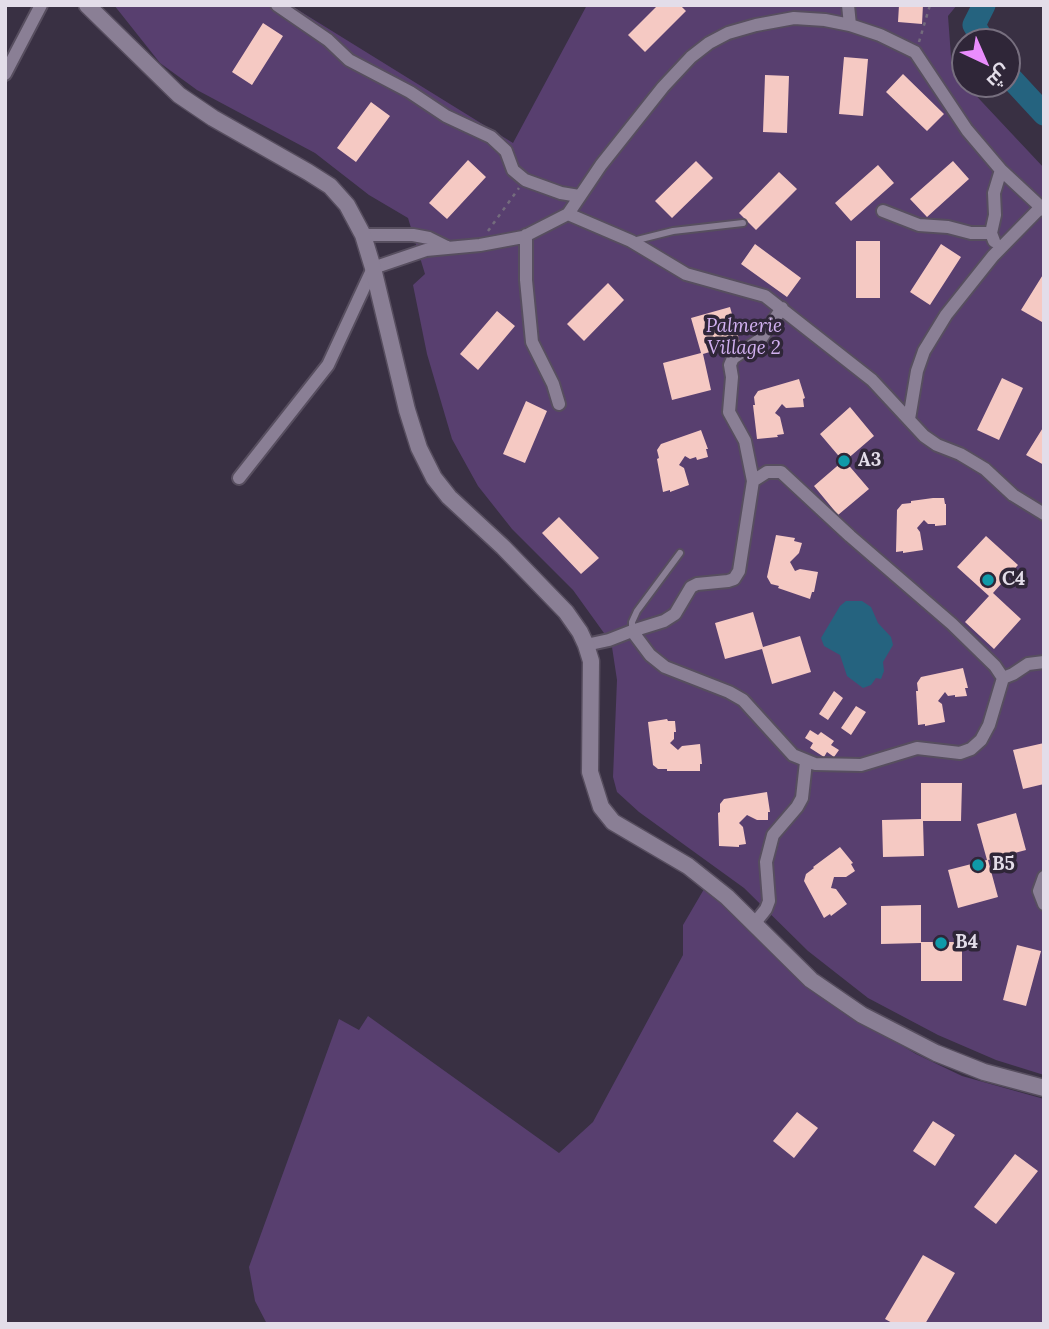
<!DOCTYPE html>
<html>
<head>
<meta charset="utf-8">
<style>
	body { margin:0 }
	#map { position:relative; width:1049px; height:1329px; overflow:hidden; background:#393043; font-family:Lora,Cairo,serif }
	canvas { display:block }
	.frame { position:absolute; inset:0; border:7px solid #e3dde9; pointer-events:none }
	.north { position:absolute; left:951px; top:28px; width:70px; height:70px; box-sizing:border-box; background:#2f2638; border:2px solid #776f7f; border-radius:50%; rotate:136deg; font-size:19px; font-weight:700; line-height:28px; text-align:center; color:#e3dde9 }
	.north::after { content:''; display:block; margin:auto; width:24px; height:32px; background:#ea8dfd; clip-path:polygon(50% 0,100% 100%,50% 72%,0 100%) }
</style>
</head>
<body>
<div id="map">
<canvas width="1049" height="1329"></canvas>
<div class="frame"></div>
<div class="north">ش</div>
</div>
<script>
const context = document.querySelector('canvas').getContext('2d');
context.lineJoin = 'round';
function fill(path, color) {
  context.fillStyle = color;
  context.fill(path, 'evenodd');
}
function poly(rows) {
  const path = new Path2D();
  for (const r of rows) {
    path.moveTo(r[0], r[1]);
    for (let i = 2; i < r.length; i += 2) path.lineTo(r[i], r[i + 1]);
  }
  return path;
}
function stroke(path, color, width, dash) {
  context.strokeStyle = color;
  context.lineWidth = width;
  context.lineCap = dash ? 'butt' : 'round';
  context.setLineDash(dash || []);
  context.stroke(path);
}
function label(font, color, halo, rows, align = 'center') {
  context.font = font + ' Lora,serif';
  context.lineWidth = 7;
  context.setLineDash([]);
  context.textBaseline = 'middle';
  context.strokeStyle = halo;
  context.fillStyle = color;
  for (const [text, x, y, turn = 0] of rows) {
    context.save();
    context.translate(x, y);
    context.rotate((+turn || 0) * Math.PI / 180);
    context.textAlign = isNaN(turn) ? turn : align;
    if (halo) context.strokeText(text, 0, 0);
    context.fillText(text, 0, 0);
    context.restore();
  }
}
const green = poly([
	[114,5,290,5,513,143,587,5,957,5,948,16,952,70,1044,168,1044,1075,996,1060,938,1035,868,998,808,951,744,888,639,812,617,792,613,777,617,680,612,647,609,640,573,590,512,529,478,486,452,439,427,354,413,285,425,274,408,218,369,195,315,153,197,90,160,63],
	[707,884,843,1011,916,1054,962,1076,1044,1099,1044,1324,267,1324,255,1301,249,1267,339,1019,359,1030,368,1016,559,1153,593,1122,683,955,683,925]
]);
const water = poly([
	[846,601,862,601,871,607,878,623,891,637,893,645,883,662,884,671,881,679,876,678,871,685,863,688,847,676,840,655,824,646,821,638,840,606]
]);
const river = poly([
	[984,5,974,25,984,42],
	[1007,74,1044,114]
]);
const building = poly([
	[658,5,680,5,686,11,645,52,628,35],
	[899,5,923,5,922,24,898,22],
	[263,23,283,36,252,85,232,72],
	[844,57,868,59,863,116,839,114],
	[903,74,944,114,927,131,886,92],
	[765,75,789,76,787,133,763,132],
	[371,102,390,116,356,162,337,148],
	[468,160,486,177,447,219,429,203],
	[696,161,713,178,672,218,655,201],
	[953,161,969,179,927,217,910,199],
	[878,165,894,183,851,221,835,203],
	[779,172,797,189,756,230,739,213],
	[856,241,880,241,880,298,856,298],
	[755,244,801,278,787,297,741,264],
	[941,244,961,257,930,305,910,292],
	[1044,273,1044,319,1042,322,1021,310],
	[608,283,624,300,584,341,567,324],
	[730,307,740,343,703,354,711,390,672,400,663,363,701,353,691,318],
	[497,311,515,326,478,370,460,354],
	[1002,378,1023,388,999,440,977,430],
	[799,379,805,398,803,399,804,407,786,408,782,404,775,413,780,417,784,434,777,435,778,437,757,439,753,405,755,405,754,397,758,391],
	[526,401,547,411,525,463,503,454],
	[850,407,874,436,845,461,869,489,838,515,814,486,843,461,820,434],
	[1044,426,1044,465,1026,455],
	[701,430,708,449,706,449,708,457,697,460,696,457,690,459,685,456,679,465,684,468,689,485,670,492,670,490,663,492,657,459,659,458,657,450,661,444],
	[933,498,944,498,945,504,946,504,946,525,935,526,935,524,928,524,924,520,917,528,920,532,923,550,903,553,903,551,896,552,897,510,902,504,911,503,911,501],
	[559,517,599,558,581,574,542,533],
	[776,535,795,538,794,541,802,543,799,553,790,562,795,571,800,569,818,572,814,592,812,592,810,599,778,588,779,586,771,584,767,577],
	[986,536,1018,565,993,593,1021,619,994,649,965,622,989,596,957,567],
	[753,612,763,647,800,636,811,672,772,684,762,649,725,659,715,623],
	[963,668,968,688,965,688,967,696,955,697,955,695,948,696,945,692,938,701,942,704,945,722,925,726,925,724,918,725,916,691,918,691,917,683,921,677],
	[834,691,843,698,828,720,819,714],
	[856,706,866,712,851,735,841,728],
	[667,719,668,721,675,721,676,732,674,732,674,739,670,743,678,750,682,746,700,744,702,764,700,764,700,771,667,771,667,769,658,769,653,765,648,722],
	[810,730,818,735,821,732,834,741,831,745,839,750,834,757,827,752,824,757,810,748,813,743,805,738],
	[1044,743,1044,784,1023,789,1013,750],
	[921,783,962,783,961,821,923,821,924,856,883,857,882,820,921,819],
	[767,792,770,812,768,812,768,820,757,820,747,815,739,823,743,827,746,844,739,845,739,847,719,846,718,813,720,812,720,804,724,799],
	[1016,813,1026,850,988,860,998,897,958,908,948,870,987,860,977,824],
	[840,847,853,863,851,864,855,871,846,877,834,877,831,888,836,889,847,904,831,916,830,914,824,918,804,881,806,874,814,868,813,867],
	[921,905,921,942,962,942,962,981,921,981,921,943,881,944,881,906],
	[1017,945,1041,951,1026,1006,1003,1000],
	[797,1112,818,1128,794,1158,773,1141],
	[933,1121,955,1135,935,1166,913,1151],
	[1015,1154,1038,1171,996,1224,974,1207],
	[923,1255,955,1273,925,1324,894,1324,885,1319]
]);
const path = poly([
	[919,42,930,5],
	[488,231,519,188]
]);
const service = poly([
	[633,241,673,231,743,223],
	[632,631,632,622,637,611,680,553]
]);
const minor = poly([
	[277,5,328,40,349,60,410,92,446,116,491,137,506,151,513,170,525,180,561,193,579,196],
	[848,5,850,25],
	[5,74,41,5],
	[883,211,919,225,948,227,971,233,991,233],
	[568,214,601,165,663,87,691,57,709,43,728,33,756,25,794,18,825,20,850,25,880,35,915,52,967,130,1001,170,1044,210],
	[363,235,413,235,429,238,447,247],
	[526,235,526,280,532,342,553,384,559,404],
	[994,241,991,233,995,215,994,193,1001,170],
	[909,419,917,371,924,351,946,315,993,256,1041,207],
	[239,478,328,365,373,268,426,250,480,245,523,237,568,214,631,241,686,274,765,296,872,380,924,436,937,445,960,454,985,469,1013,495,1044,514],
	[753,481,745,441,729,412,732,377,730,365,733,358,761,339,782,308],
	[586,645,609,640,632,631,664,621,675,614,691,587,697,584,728,581,734,579,739,571,753,481,767,472,781,472,850,536,952,624,995,666,1003,678,989,725,981,740,971,749,960,753,917,748,861,765,815,764,793,755,743,700,729,692,665,667,650,655,632,631],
	[1003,678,1013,674,1028,664,1044,662],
	[1044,877,1039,891,1044,904],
	[754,924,766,909,769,901,766,862,773,835,797,807,802,798,806,762]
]);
const tertiary = poly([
	[87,5,179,95,213,118,308,172,330,186,347,205,363,235,373,268,407,410,419,448,434,478,449,497,503,547,566,612,580,632,586,645,591,661,590,772,601,807,613,822,688,866,727,897,811,980,862,1015,936,1053,984,1072,1044,1088]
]);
const markers = [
	[844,461,7,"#0f9aa8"],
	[988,580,7,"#0f9aa8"],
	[978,865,7,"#0f9aa8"],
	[941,943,7,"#0f9aa8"]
];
const parkNames = [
	["Palmerie",744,327],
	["Village 2",744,349]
];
const poiNames = [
	["A3",858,461],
	["C4",1002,580],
	["B5",992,865],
	["B4",955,943]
];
fill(green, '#583f6f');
fill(water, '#25637f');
stroke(river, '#25637f', 23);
fill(building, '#f5c9c3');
stroke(service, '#574e5f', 10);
stroke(minor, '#574e5f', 16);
stroke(tertiary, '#574e5f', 19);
stroke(path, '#746c7d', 2.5, [3.5, 5]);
stroke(service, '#8a7f95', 6);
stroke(minor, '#8a7f95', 12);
stroke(tertiary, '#8a7f95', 16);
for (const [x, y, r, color] of markers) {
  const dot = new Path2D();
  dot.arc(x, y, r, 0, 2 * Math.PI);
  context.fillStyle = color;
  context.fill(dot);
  stroke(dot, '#2f2638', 2.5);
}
label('italic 19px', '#d2b1f1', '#2f2638', parkNames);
label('bold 19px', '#e3dde9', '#2f2638', poiNames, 'left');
</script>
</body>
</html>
